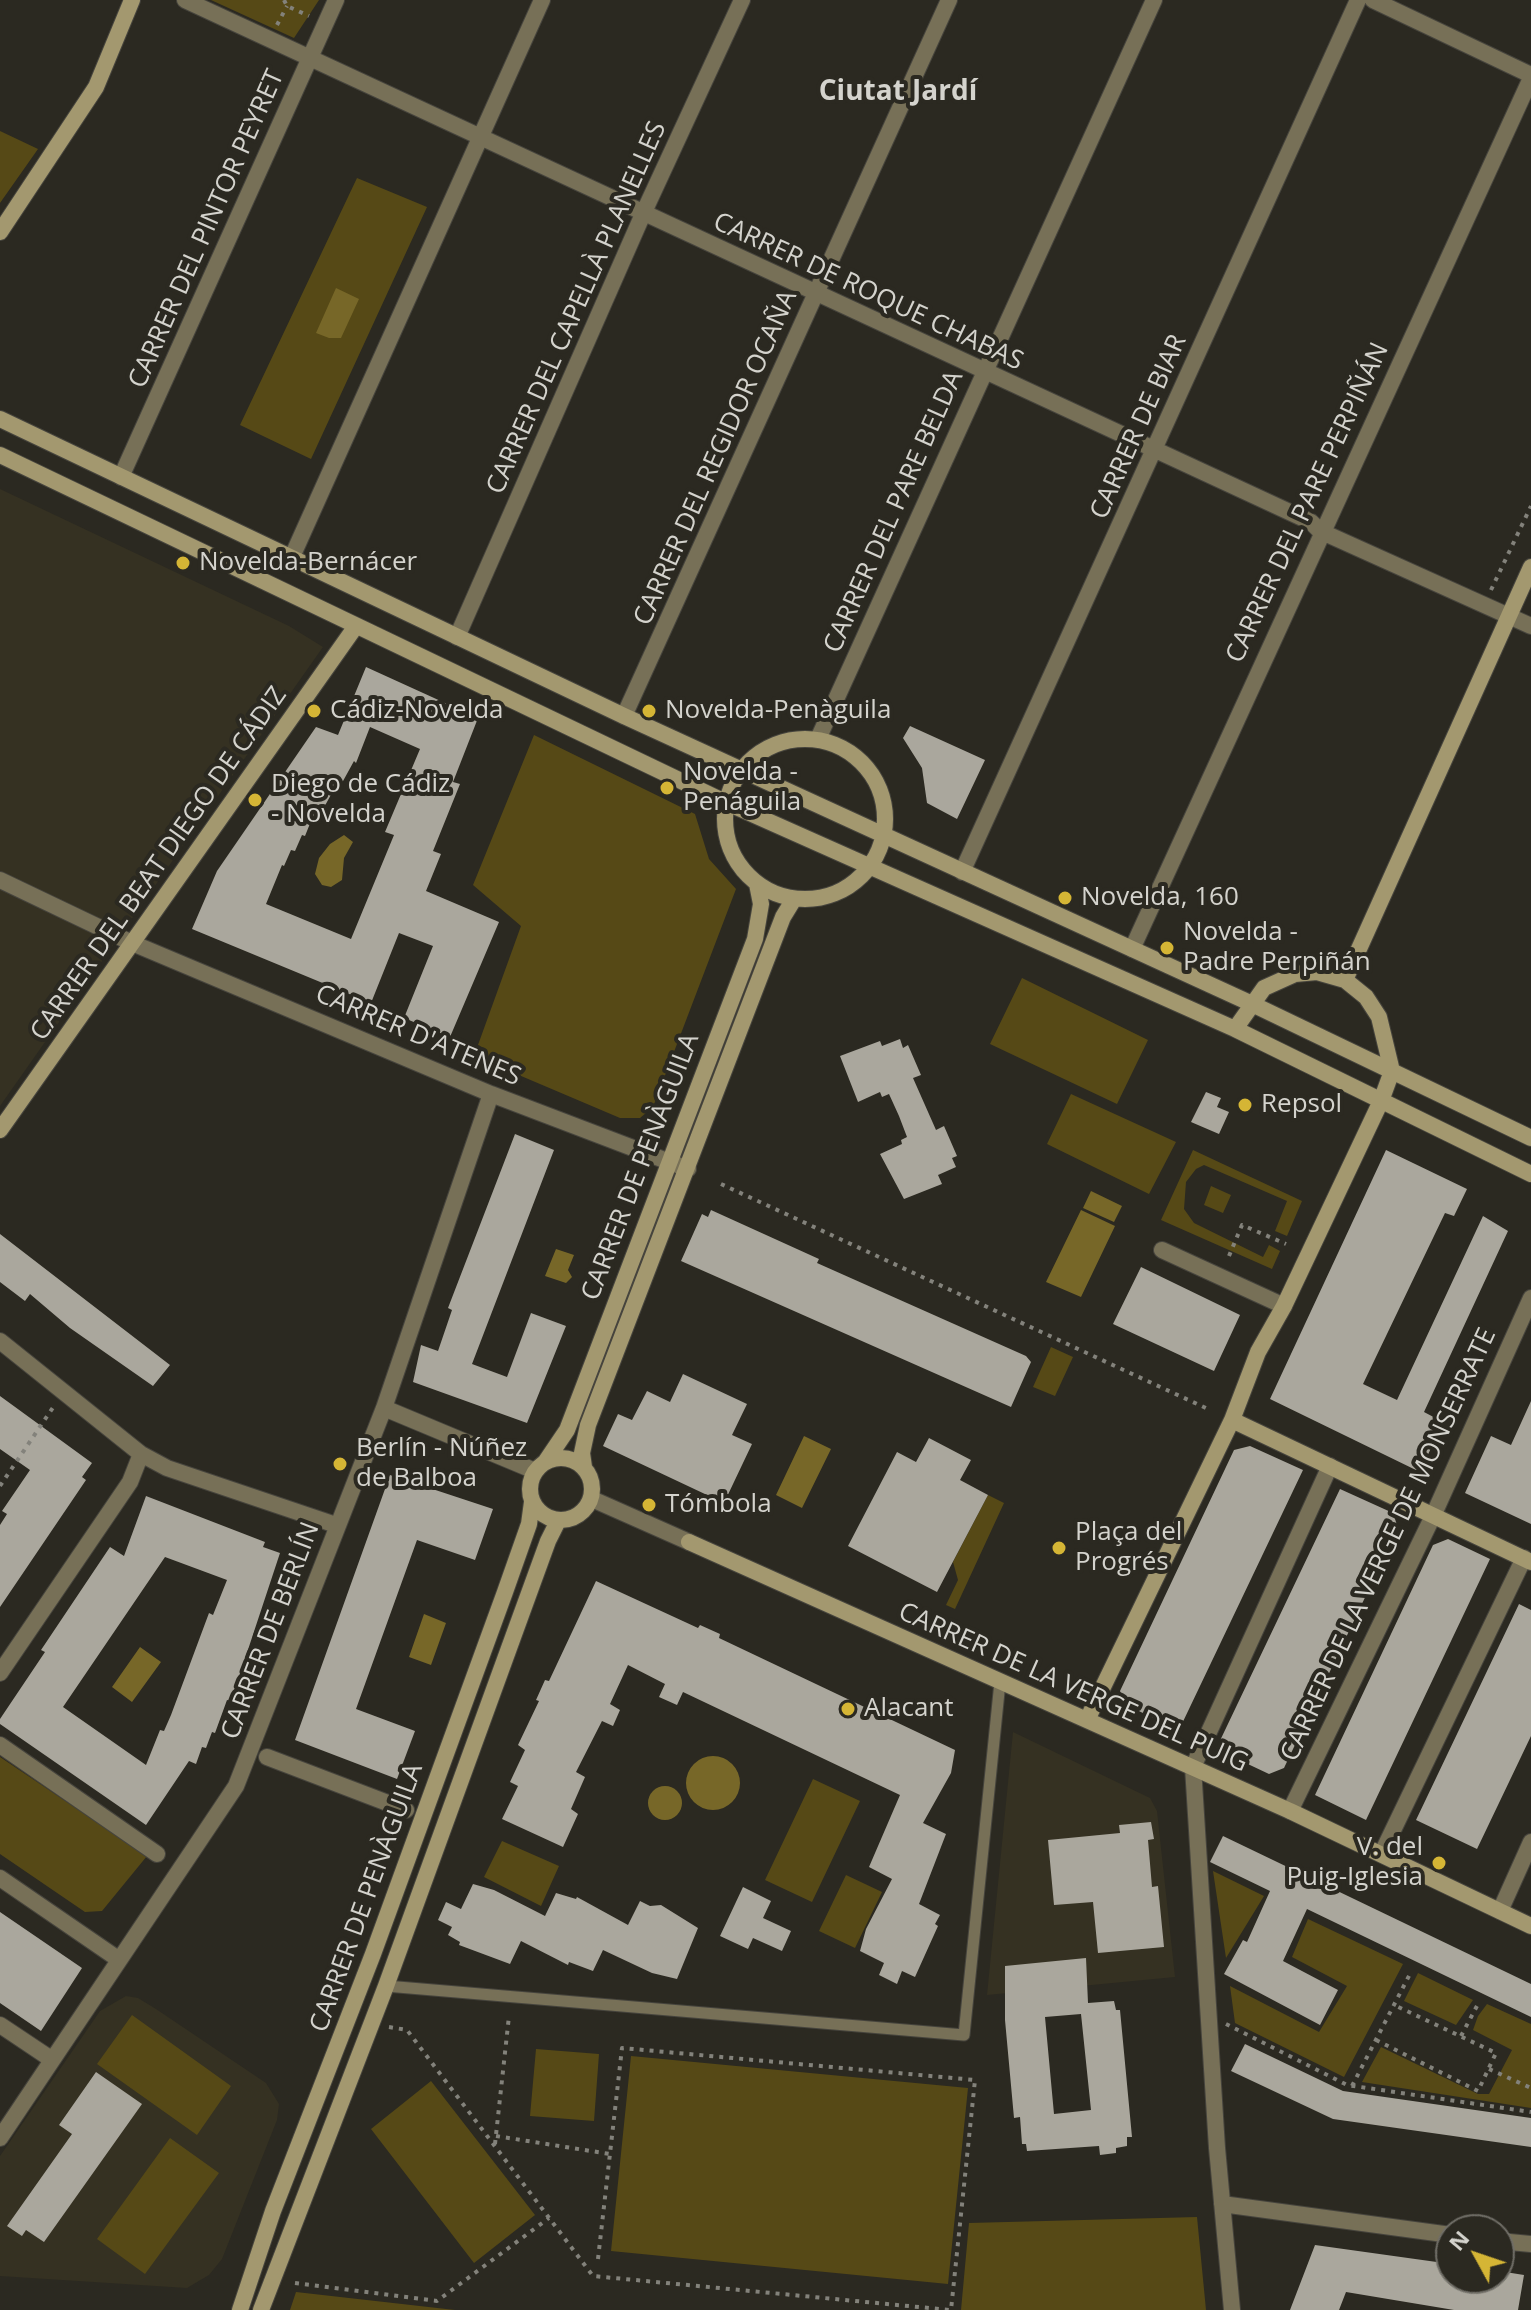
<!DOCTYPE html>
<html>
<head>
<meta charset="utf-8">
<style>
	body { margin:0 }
	#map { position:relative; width:1531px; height:2310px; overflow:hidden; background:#2b2921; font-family:"Open Sans",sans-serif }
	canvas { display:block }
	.north { position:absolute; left:1435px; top:2214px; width:80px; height:80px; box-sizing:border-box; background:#2b2921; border:2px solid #6f6d66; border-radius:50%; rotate:310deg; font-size:22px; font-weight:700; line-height:32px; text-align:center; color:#d4d3cd }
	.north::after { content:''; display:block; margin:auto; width:28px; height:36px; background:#d5b535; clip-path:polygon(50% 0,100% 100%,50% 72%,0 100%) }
</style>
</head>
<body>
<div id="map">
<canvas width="1531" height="2310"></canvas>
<div class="north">N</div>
</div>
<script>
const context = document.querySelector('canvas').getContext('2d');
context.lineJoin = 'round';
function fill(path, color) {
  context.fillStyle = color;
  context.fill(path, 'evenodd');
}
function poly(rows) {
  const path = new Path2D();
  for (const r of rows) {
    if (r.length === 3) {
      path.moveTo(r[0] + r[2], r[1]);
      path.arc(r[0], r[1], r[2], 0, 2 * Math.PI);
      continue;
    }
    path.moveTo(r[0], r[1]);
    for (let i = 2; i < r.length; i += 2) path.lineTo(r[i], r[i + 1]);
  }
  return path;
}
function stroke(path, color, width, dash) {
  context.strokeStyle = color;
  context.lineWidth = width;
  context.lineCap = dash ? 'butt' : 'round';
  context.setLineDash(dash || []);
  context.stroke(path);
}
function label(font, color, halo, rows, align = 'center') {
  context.font = font + ' "Open Sans",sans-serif';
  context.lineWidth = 8;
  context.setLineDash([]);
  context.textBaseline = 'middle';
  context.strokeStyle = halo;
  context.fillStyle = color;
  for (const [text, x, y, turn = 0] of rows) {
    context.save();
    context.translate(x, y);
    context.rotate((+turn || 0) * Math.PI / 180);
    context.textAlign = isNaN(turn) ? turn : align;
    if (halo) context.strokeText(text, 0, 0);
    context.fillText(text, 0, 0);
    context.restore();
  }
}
const built = poly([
	[0,489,289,626,323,647,0,1106],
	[1013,1732,1150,1798,1157,1811,1175,1977,987,1995],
	[126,1996,138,1998,156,2009,266,2083,279,2104,277,2120,222,2259,209,2275,187,2288,0,2276,0,2156,100,2011]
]);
const green = poly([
	[211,0,319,0,294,38],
	[0,131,38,149,0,203],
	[357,178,427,207,311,459,240,425],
	[534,735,695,814,709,859,736,889,653,1107,640,1118,620,1118,474,1056,521,926,473,885],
	[1022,978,1148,1040,1117,1104,990,1044],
	[1071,1094,1176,1142,1149,1194,1047,1144],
	[1193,1150,1302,1201,1287,1236,1275,1231,1287,1201,1204,1165,1196,1169,1186,1182,1184,1209,1194,1223,1263,1257,1269,1245,1280,1251,1272,1269,1161,1220],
	[1211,1186,1231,1195,1223,1213,1204,1205],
	[1051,1347,1073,1357,1055,1396,1033,1387],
	[988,1495,1004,1503,955,1609,946,1605,958,1580,953,1562],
	[0,1757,147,1856,102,1911,85,1912,0,1854],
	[813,1779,860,1801,812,1902,765,1880],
	[502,1841,559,1866,541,1906,484,1877],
	[1213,1871,1264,1896,1226,1958],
	[846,1875,882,1892,855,1948,819,1931],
	[1308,1919,1403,1964,1344,2077,1235,2023,1230,1986,1319,2032,1347,1986,1292,1957],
	[1418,1973,1473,2000,1456,2025,1404,2001],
	[1487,2004,1531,2024,1531,2108,1362,2082,1381,2047,1478,2094,1489,2094,1512,2050,1473,2030,1478,2016],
	[132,2015,231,2086,197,2135,97,2064],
	[536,2049,599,2054,594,2121,530,2116],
	[631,2056,968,2088,948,2284,611,2251],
	[431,2081,535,2215,474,2263,371,2129],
	[170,2138,219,2173,145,2274,97,2239],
	[1197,2217,1206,2310,961,2310,969,2223],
	[296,2292,455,2310,290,2310]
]);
const water = poly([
	[336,288,359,299,341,338,329,338,316,333],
	[344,835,353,842,344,858,342,880,331,887,322,885,315,874,319,858,330,844],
	[1091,1191,1122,1206,1114,1222,1083,1208],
	[1081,1210,1115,1226,1081,1297,1046,1282],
	[556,1249,574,1255,568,1270,572,1277,566,1283,545,1276],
	[804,1436,831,1449,802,1508,776,1495],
	[424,1614,446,1623,431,1665,409,1657],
	[140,1647,161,1662,132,1702,112,1687],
	[713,1783,27],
	[665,1803,17]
]);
const building = poly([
	[366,667,478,718,453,782,460,784,433,851,441,854,426,891,499,922,450,1037,404,1018,433,946,399,933,371,1003,192,929,217,871,316,727,338,735],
	[370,727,420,749,385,832,394,835,351,939,266,904,282,865,284,866,291,850,295,851,302,835,305,836,311,821,316,822,333,791,337,792,354,761,356,763],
	[910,726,985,760,957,819,927,803,922,768,903,738],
	[900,1039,903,1048,908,1045,921,1075,913,1078,936,1130,944,1126,957,1156,952,1158,956,1167,938,1175,942,1184,904,1199,880,1154,902,1144,901,1140,907,1137,899,1116,889,1094,882,1097,880,1092,858,1102,840,1056,880,1041,882,1046],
	[1206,1092,1221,1098,1217,1107,1229,1112,1219,1134,1191,1122],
	[515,1134,554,1150,472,1364,507,1377,531,1313,566,1326,527,1423,413,1382,421,1345,438,1351,452,1310,448,1308],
	[1386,1150,1467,1189,1454,1216,1445,1213,1363,1384,1397,1400,1483,1216,1508,1231,1424,1412,1443,1422,1420,1472,1270,1399],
	[711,1210,819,1259,817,1263,1026,1356,1031,1362,1011,1407,681,1261,702,1214,708,1217],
	[0,1234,170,1365,153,1386,70,1328,30,1294,25,1301,0,1282],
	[1141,1267,1240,1315,1214,1371,1113,1324],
	[683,1374,747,1404,732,1435,752,1444,724,1503,603,1446,618,1414,632,1420,647,1391,670,1402],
	[0,1396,92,1463,82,1477,86,1480,0,1607,0,1525,7,1514,2,1511,30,1470,0,1449],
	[1531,1401,1531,1524,1465,1493,1491,1436,1511,1445],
	[929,1438,971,1460,960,1480,988,1495,937,1592,848,1546,897,1452,916,1462],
	[1250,1446,1303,1470,1179,1730,1126,1705,1120,1691,1234,1450],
	[390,1475,493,1509,475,1560,417,1540,356,1709,415,1731,397,1779,295,1740],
	[1340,1489,1393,1513,1398,1528,1284,1768,1269,1774,1216,1749],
	[146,1496,265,1542,263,1547,280,1553,231,1701,227,1700,215,1733,212,1732,206,1748,202,1747,196,1764,189,1761,146,1825,0,1724,0,1719,45,1652,41,1650,110,1547,124,1556],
	[165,1557,227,1580,213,1615,209,1613,171,1715,164,1731,160,1730,146,1765,63,1707],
	[1448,1539,1490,1559,1366,1820,1315,1795,1433,1545],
	[596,1581,698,1628,700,1625,720,1634,719,1638,955,1750,951,1773,923,1823,946,1834,919,1904,940,1915,935,1924,938,1926,915,1977,902,1971,897,1984,879,1975,884,1963,860,1951,866,1929,892,1879,869,1867,900,1795,683,1692,677,1705,659,1697,665,1684,628,1665,610,1704,620,1710,613,1726,602,1721,576,1772,585,1777,571,1809,578,1814,563,1847,502,1819,518,1786,510,1782,525,1750,518,1745,539,1701,536,1700,545,1680,549,1681],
	[1519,1604,1531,1610,1531,1736,1477,1849,1416,1820],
	[1151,1822,1154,1839,1148,1840,1152,1887,1158,1886,1164,1947,1098,1953,1093,1902,1054,1905,1048,1840,1120,1833,1119,1825],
	[1223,1836,1531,1984,1531,2017,1307,1909,1283,1961,1338,1990,1320,2025,1224,1974,1243,1940,1247,1942,1270,1891,1210,1862],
	[473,1884,494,1890,545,1916,556,1893,576,1899,577,1897,628,1925,640,1901,650,1906,661,1905,698,1928,677,1979,652,1973,603,1950,593,1971,569,1962,568,1965,521,1941,510,1964,459,1945,460,1942,448,1935,452,1927,438,1920,446,1902,461,1909],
	[743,1887,771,1901,763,1918,791,1931,782,1951,753,1938,748,1949,720,1936],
	[0,1912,82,1968,41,2031,0,2003],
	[1086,1958,1088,2003,1114,2001,1116,2010,1120,2010,1132,2137,1127,2137,1127,2146,1116,2148,1116,2153,1100,2155,1099,2146,1027,2151,1026,2144,1022,2144,1020,2117,1014,2118,1005,2020,1005,1966],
	[1081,2014,1091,2110,1054,2114,1045,2017],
	[1245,2044,1343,2091,1531,2118,1531,2147,1333,2119,1231,2071],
	[96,2072,142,2104,44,2242,26,2230,22,2236,7,2226,72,2134,59,2125],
	[1315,2245,1451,2264,1451,2278,1499,2278,1499,2271,1524,2275,1518,2310,1454,2310,1346,2292,1339,2310,1290,2310]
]);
const path = poly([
	[284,0,287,6,309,16],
	[277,25,287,6],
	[1491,590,1531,506],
	[721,1184,1208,1409],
	[1229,1256,1242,1225,1286,1244],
	[0,1486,54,1406],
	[1226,2024,1347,2085,1531,2112],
	[389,2027,407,2030,593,2276,950,2310],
	[1461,2036,1478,2004],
	[1376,2040,1478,2091,1496,2053,1394,2005],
	[1489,2069,1531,2088],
	[1352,2086,1411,1972],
	[496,2136,610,2154],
	[495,2144,509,2016],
	[598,2259,622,2048,975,2080,951,2310],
	[295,2283,437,2301,549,2218]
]);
const lane = poly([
	[386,1986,964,2035,1000,1682]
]);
const street = poly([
	[185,0,1311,522,1320,531,1531,626],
	[1373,0,1531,75],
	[121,477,336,0],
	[291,559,542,0],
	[457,637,643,214,742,0],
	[624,716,949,0],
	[818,739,1154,0],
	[962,872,1358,0],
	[0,880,132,943,491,1094,688,1169],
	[1132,949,1531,78],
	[1162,1250,1284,1306],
	[0,1341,141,1454,167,1468,336,1525],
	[384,1408,535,1471],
	[592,1499,689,1542],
	[0,1673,130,1482,141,1454],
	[0,1745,157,1854],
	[267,1757,406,1810],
	[1290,1811,1433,1516,1531,1298],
	[1382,1853,1524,1558],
	[0,1878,118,1959],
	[1500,1911,1531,1842],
	[0,2025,51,2059],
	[0,2138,236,1786,384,1408,491,1094],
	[1222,2204,1451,2235],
	[1499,2241,1531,2244],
	[1232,2310,1217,2148,1193,1767,1330,1466]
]);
const secondary = poly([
	[0,232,96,87,132,0],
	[0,419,624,716,1250,1003,1531,1138],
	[0,455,725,802,1235,1029,1531,1174],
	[805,819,80],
	[1345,980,1531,567],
	[0,1130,356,626],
	[1232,1420,1531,1562],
	[561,1489,31],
	[546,1461,567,1430,755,939,761,904,757,884],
	[584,1467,582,1453,588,1425,783,917,794,899],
	[689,1542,1290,1811,1531,1926],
	[1087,1720,1232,1420,1258,1352,1284,1306,1381,1101,1392,1071,1379,1017,1366,997,1345,980,1317,972,1295,974,1264,988,1235,1029],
	[240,2310,273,2211,373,1954,505,1592,529,1524,532,1502],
	[261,2310,386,1986,548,1541,558,1521]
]);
const markers = [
	[183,563,8,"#d5b535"],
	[314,711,8,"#d5b535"],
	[649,711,8,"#d5b535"],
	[667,788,8,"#d5b535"],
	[255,800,8,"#d5b535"],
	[1065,898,8,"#d5b535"],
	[1167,948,8,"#d5b535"],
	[1245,1105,8,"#d5b535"],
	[340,1464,8,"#d5b535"],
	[649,1505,8,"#d5b535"],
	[1059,1548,8,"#d5b535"],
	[848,1709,8,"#d5b535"],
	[1439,1863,8,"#d5b535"]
];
const streetNames = [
	["CARRER DEL PINTOR PEYRET",207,229,-66],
	["CARRER DE ROQUE CHABAS",868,292,25],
	["CARRER DEL CAPELLÀ PLANELLES",577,308,-66],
	["CARRER DE BIAR",1139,427,-66],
	["CARRER DEL REGIDOR OCAÑA",716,458,-66],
	["CARRER DEL PARE PERPIÑÁN",1308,503,-65],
	["CARRER DEL PARE BELDA",894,512,-66],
	["CARRER DEL BEAT DIEGO DE CÁDIZ",159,864,-55],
	["CARRER D'ATENES",418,1036,23],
	["CARRER DE PENÀGUILA",641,1167,-69],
	["CARRER DE LA VERGE DE MONSERRATE",1389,1545,-65],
	["CARRER DE BERLÍN",271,1631,-69],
	["CARRER DE LA VERGE DEL PUIG",1073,1688,24],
	["CARRER DE PENÀGUILA",367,1898,-70]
];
const poiNames = [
	["Novelda-Bernácer",199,563],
	["Cádiz-Novelda",330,711],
	["Novelda-Penàguila",665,711],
	["Novelda -",683,773],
	["Penáguila",683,803],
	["Diego de Cádiz",271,785],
	["- Novelda",271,815],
	["Novelda, 160",1081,898],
	["Novelda -",1183,933],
	["Padre Perpiñán",1183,963],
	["Repsol",1261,1105],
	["Berlín - Núñez",356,1449],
	["de Balboa",356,1479],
	["Tómbola",665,1505],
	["Plaça del",1075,1533],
	["Progrés",1075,1563],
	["Alacant",864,1709],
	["V. del",1423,1848,"right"],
	["Puig-Iglesia",1423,1878,"right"]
];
const neighbourhoodNames = [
	["Ciutat Jardí",898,92]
];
fill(built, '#353122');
fill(green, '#564916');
fill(water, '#776728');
fill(building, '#aaa79d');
stroke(lane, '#46443d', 13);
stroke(street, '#46443d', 18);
stroke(secondary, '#46443d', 18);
stroke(path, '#83827b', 4, [4, 6]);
stroke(lane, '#777057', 11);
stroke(street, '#777057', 16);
stroke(secondary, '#a3986f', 16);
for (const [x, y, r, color] of markers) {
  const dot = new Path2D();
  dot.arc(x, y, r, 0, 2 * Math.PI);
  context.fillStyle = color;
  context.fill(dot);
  stroke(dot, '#2b2921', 3);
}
label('26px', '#d4d3cd', '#2b2921', streetNames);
label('26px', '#d4d3cd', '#2b2921', poiNames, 'left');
label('bold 28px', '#d4d3cd', '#2b2921', neighbourhoodNames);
</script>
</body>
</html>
